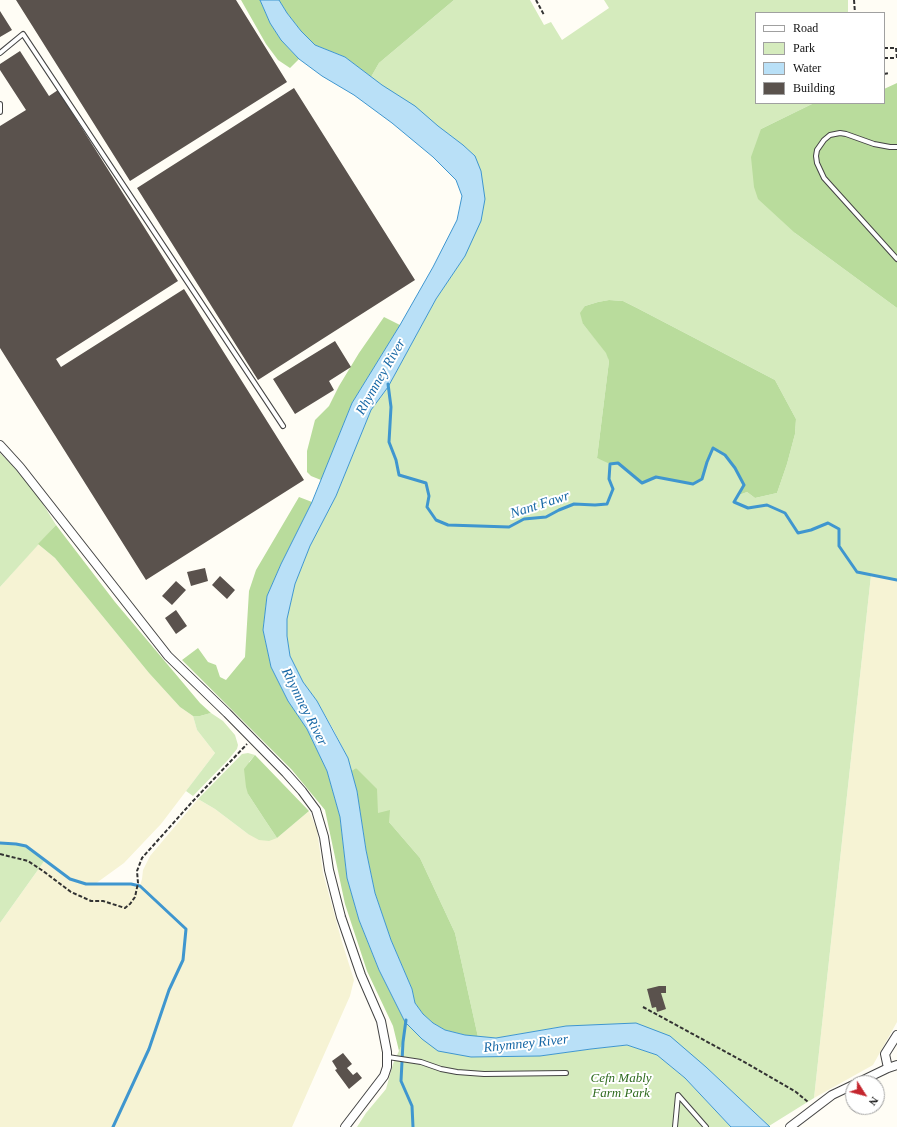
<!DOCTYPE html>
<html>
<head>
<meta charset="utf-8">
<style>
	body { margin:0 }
	#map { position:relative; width:897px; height:1127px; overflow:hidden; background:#fffdf5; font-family:"Times New Roman",serif }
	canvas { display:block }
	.legend { position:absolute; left:755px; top:12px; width:130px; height:92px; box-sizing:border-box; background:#fff; border:1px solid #a0a0a0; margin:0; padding:5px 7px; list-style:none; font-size:12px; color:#111 }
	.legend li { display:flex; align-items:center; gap:8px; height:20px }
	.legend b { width:20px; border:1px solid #a0a0a0 }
	.north { position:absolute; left:845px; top:1075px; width:40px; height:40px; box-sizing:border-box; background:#fff; border:1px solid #a0a0a0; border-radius:50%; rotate:126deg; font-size:11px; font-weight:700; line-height:16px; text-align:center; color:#111 }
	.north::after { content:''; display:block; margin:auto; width:14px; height:18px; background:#c4262e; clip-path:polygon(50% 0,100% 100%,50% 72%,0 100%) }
</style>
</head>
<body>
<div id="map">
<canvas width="897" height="1127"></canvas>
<ul class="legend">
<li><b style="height:5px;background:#fff"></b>Road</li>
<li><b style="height:11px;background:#d5ebbd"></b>Park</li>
<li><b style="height:11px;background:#b9e0f7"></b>Water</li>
<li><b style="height:11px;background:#5a524d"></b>Building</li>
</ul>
<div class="north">N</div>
</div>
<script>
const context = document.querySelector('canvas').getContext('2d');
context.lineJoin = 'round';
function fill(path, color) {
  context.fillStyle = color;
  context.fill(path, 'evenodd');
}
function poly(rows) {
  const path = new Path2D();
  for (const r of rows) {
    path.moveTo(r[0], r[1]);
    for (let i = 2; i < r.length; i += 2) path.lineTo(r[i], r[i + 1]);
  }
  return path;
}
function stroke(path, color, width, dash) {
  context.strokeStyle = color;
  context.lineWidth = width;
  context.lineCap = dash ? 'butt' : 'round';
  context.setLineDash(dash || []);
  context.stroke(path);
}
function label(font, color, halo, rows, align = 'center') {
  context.font = font + ' "Times New Roman",serif';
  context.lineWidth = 4;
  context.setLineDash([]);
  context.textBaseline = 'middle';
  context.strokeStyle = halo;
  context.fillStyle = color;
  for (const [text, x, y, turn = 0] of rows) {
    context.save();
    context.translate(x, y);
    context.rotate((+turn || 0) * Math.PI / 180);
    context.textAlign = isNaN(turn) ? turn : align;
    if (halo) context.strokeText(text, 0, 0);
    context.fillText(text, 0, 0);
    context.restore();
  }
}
const farmland = poly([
	[38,544,55,558,149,673,180,707,193,716,197,730,215,753,161,824,124,863,95,884,131,884,140,886,142,879,143,870,150,856,198,799,215,809,248,834,277,838,309,811,317,830,323,873,342,942,354,980,350,996,292,1127,0,1127,0,923,45,860,16,844,0,843,0,587],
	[871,575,897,580,897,1022,873,1065,814,1098]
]);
const green = poly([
	[454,0,530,0,544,25,551,22,562,40,609,8,604,0,848,0,848,13,756,13,756,103,814,103,761,129,795,233,897,308,897,580,871,575,814,1098,769,1126,706,1067,566,1026,496,1038,478,1037,455,933,420,858,389,822,378,813,356,768,351,771,348,758,333,729,317,701,303,682,290,656,287,636,287,619,295,584,310,546,336,496,371,410,388,387,436,299,465,256,475,156,463,145,371,77,379,63],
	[609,300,623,301,637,308,775,380,796,419,795,434,787,464,777,493,755,498,747,492,739,495,744,485,735,468,725,455,713,448,707,462,702,479,693,484,656,477,642,483,618,463,597,458,609,361,607,353,583,324,585,306,598,302],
	[0,453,13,466,38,496,56,525,0,587],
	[211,713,223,721,235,735,238,745,237,749,228,760,193,796,186,791,215,753,197,730,193,716,200,716],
	[248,753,255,755,249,762,248,794,263,817,277,838,269,841,259,840,248,834,215,809,198,799,242,754],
	[0,843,16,844,26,846,45,860,0,923],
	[405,1022,422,1039,471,1057,540,1056,591,1049,627,1045,657,1055,685,1078,731,1127,357,1127,366,1113,386,1089,393,1064,403,1042]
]);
const forest = poly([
	[241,0,260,0,270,23,281,40,299,59,290,68,278,60,266,44],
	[279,0,454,0,379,63,371,77,345,57,315,45,301,31,287,13],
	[897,83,897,308,795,233,758,199,754,187,751,157,761,129,814,103,884,103,884,89],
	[609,300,623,301,637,308,775,380,796,419,795,434,787,464,777,493,755,498,747,492,739,495,744,485,735,468,725,455,713,448,707,462,702,479,693,484,656,478,642,483,618,463,610,464,597,458,609,361,606,353,583,324,580,313,585,306,598,302],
	[384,317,400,325,352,403,321,480,311,476,307,472,307,451,315,420,329,406,339,386,359,353],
	[299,497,312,502,281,564,267,596,263,630,271,667,288,701,307,729,327,771,340,817,347,878,359,920,379,970,405,1022,403,1042,399,1051,393,1026,367,971,345,904,325,810,292,770,182,660,198,648,208,662,216,665,220,677,226,680,245,657,249,591,256,570],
	[56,525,115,602,200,703,211,713,200,716,193,716,180,707,149,673,55,558,38,544],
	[255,755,309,811,277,838,263,817,248,794,246,787,244,769],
	[356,768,377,789,378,813,390,810,389,822,420,858,455,933,478,1037,465,1035,445,1030,433,1023,423,1014,415,1003,412,989,391,940,375,893,366,850,357,791,351,771]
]);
const water = poly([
	[260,0,279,0,287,13,301,31,315,45,345,57,382,85,415,106,438,126,463,145,475,156,481,171,485,199,481,221,465,256,436,299,388,387,371,410,336,496,310,546,295,584,287,619,287,636,290,656,303,682,317,701,348,758,357,791,366,850,375,893,391,940,412,989,415,1003,423,1014,433,1023,445,1030,465,1035,496,1038,566,1026,636,1023,670,1036,706,1067,770,1127,731,1127,685,1078,657,1055,627,1045,591,1049,540,1056,471,1057,438,1051,422,1039,405,1022,379,970,359,920,347,878,340,817,327,771,307,729,288,701,271,667,263,630,267,596,281,564,312,502,352,403,400,325,433,267,457,220,462,196,456,180,433,157,392,123,354,95,322,76,299,59,281,40,270,23,260,0]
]);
const stream = poly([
	[388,384,391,407,389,442,396,460,399,475,426,483,429,496,427,507,436,520,448,525,509,527,524,519,546,517,559,510,574,504,595,505,607,504,613,489,609,479,610,464,618,463,642,483,656,477,693,484,702,479,707,462,713,448,725,455,735,468,744,485,734,502,748,508,767,505,785,513,798,533,811,530,828,523,839,529,839,546,857,572,897,580],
	[0,843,16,844,26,846,70,879,86,884,131,884,140,886,186,929,183,960,169,990,149,1049,113,1127],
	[406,1020,403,1042,401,1081,412,1106,413,1127]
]);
const building = poly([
	[16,0,236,0,287,82,130,181],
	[0,11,12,30,0,37],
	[20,51,49,96,58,90,178,281,56,359,61,367,184,289,304,480,146,580,0,348,0,126,26,110,0,70,0,64],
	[294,88,415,280,258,380,137,188],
	[335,341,351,367,329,381,334,390,295,414,273,379],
	[205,568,208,581,191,586,187,572],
	[220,576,235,590,227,599,212,585],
	[176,581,186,590,172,605,162,596],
	[176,610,187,626,176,634,165,618],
	[659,986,666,986,666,993,661,993,666,1009,657,1012,656,1007,652,1008,647,989],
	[343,1053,352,1064,347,1068,353,1075,357,1072,362,1078,349,1089,335,1070,337,1069,332,1061]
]);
const path = poly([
	[536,0,544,15],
	[854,0,855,13],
	[884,48,896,48,897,58],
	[884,58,896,58],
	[884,74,889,73],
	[0,854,28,861,43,871,71,892,80,896,91,901,103,901,125,908,130,904,135,897,138,883,137,871,142,858,193,801,247,744],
	[643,1007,748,1064,796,1092,808,1102]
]);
const service = poly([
	[0,53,23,34,283,426],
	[0,104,0,112],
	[897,147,890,147,874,144,846,134,840,133,830,135,824,140,817,150,816,156,817,163,824,178,897,259],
	[388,1057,421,1062,441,1069,457,1072,484,1074,566,1073],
	[675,1127,678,1095,706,1127]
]);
const minor = poly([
	[0,445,20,467,168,656,227,713,286,773,302,791,316,810,324,837,329,870,341,917,361,975,381,1021,387,1052,387,1067,384,1076,345,1127],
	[888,1068,885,1054,897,1035],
	[857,1083,888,1068,897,1065],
	[790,1127,832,1095,853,1085]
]);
const parkNames = [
	["Cefn Mably",621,1079],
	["Farm Park",621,1094]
];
const waterNames = [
	["Rhymney River",381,377,-60],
	["Nant Fawr",540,505,-18],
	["Rhymney River",304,707,63],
	["Rhymney River",526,1044,-6]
];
fill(farmland, '#f6f3d4');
fill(green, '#d5ebbd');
fill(forest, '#b9dc9c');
fill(water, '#b9e0f7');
stroke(water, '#3f96cf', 1);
stroke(stream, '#3f96cf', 3);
fill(building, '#5a524d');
stroke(service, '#444', 6);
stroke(minor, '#444', 10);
stroke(path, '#333', 2, [4, 2]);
stroke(service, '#fff', 4);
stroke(minor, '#fff', 8);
label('italic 13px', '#2f6b1f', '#fff', parkNames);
label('italic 14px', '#1768a6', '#fff', waterNames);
</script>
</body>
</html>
